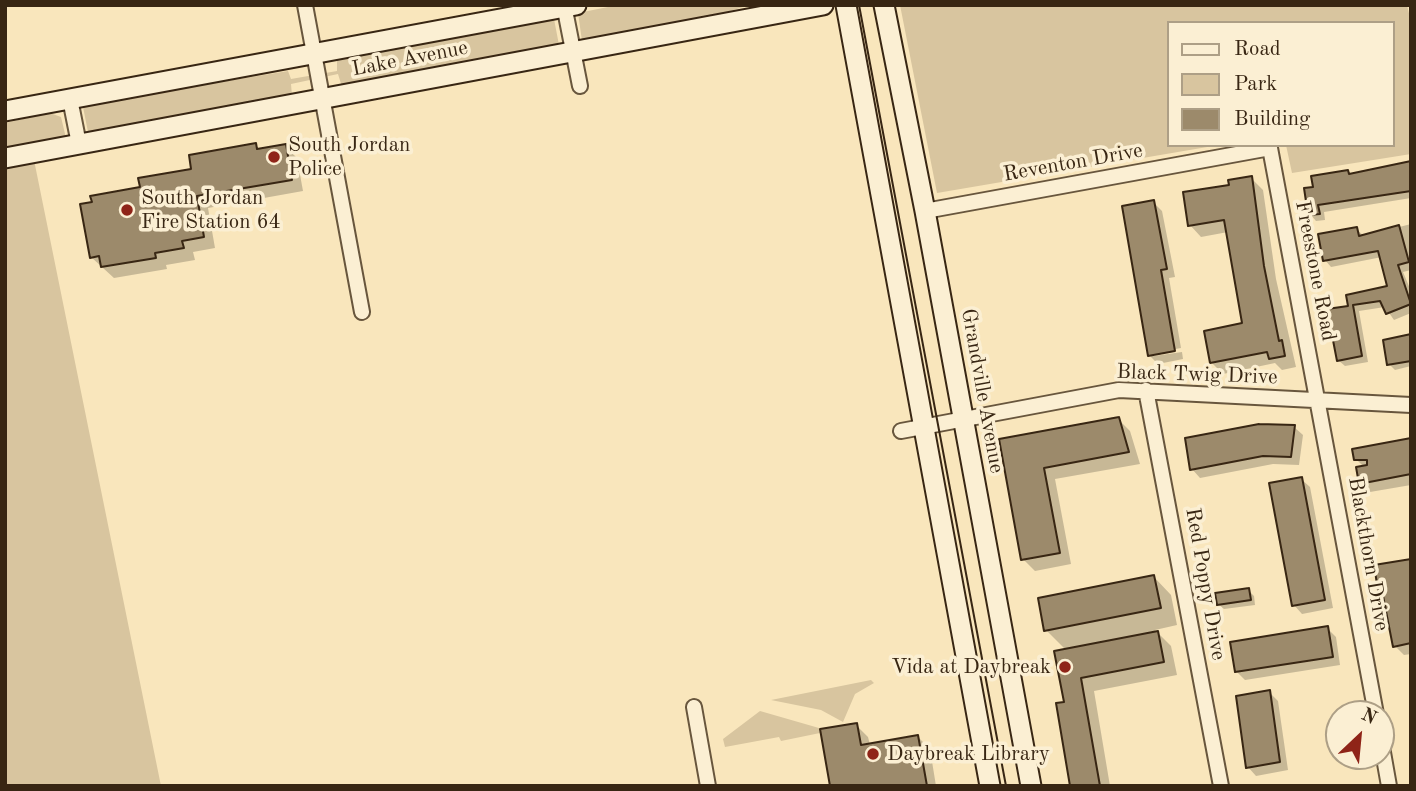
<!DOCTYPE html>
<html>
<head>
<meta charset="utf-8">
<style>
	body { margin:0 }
	#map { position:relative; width:1416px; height:791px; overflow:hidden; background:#f9e6bc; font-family:"Old Standard TT",serif }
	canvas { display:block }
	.frame { position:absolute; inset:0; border:7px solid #382613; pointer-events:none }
	.legend { position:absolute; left:1167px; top:21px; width:228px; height:126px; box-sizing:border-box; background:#fbefd3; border:2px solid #ad9f86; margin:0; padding:9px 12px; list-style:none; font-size:21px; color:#382613 }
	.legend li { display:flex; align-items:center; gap:14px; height:35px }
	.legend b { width:35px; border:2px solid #ad9f86 }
	.north { position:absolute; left:1325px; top:700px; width:70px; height:70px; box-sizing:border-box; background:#fbefd3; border:2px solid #ad9f86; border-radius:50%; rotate:26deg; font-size:19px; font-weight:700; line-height:28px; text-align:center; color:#382613 }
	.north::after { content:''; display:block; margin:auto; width:24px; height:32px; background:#8f2418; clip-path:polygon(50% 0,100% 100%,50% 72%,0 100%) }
</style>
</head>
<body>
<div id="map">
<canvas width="1416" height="791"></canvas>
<div class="frame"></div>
<ul class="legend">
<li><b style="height:9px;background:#fbefd3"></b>Road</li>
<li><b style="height:19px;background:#d8c59f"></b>Park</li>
<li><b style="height:19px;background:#9c8a6b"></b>Building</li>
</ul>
<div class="north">N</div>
</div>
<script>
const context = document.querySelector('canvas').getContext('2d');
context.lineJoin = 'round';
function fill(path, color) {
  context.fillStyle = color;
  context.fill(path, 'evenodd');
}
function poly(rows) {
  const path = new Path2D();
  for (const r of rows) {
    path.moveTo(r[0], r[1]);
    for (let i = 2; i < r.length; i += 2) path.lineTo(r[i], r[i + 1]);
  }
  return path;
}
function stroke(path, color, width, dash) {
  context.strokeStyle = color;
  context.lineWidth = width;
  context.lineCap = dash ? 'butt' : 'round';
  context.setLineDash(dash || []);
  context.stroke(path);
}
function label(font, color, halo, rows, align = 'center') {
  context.font = font + ' "Old Standard TT",serif';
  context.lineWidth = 7;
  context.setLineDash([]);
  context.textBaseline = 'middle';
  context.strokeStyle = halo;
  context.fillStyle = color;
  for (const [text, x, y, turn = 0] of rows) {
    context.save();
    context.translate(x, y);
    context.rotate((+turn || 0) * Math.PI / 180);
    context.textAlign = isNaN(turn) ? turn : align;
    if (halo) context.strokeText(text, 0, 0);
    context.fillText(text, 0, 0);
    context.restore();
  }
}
const green = poly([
	[618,5,749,5,699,21,582,41,578,13],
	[900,5,1407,5,1411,22,1411,154,1292,173,1286,145,1393,145,1393,23,1169,23,1169,145,1219,145,937,193],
	[541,19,554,19,559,45,342,87,338,74,291,84,292,96,88,132,83,107,87,104,288,71,291,79,337,71,337,59],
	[50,113,61,117,66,138,5,153,5,123],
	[34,160,161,786,5,786,5,167],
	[871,680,874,683,855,694,843,722,821,710,771,700],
	[760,711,819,728,820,733,781,741,779,737,725,747,723,739]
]);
const shadow = poly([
	[255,145,260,150,285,146,297,158,303,191,208,208,215,248,193,252,195,260,166,265,167,269,114,278,91,257,142,189],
	[1411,163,1411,198,1324,212,1325,220,1316,221,1310,214,1315,188,1348,172,1351,175],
	[1251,178,1263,190,1276,279,1296,367,1282,370,1275,363,1223,374,1211,362,1244,325,1228,232,1201,237,1190,225,1231,187],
	[1153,202,1162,211,1175,277,1169,278,1181,348,1154,353,1154,356,1182,352,1183,359,1158,364,1149,355],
	[1411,224,1411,270,1403,272,1411,291,1411,313,1394,320,1385,307,1359,311,1368,362,1345,366,1338,360,1350,307,1348,297,1389,287,1382,257,1331,267,1325,260,1356,229,1364,236],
	[1411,337,1411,366,1395,370,1389,364],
	[1118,419,1130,431,1140,464,1055,479,1071,564,1035,571,1023,559,1001,440],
	[1294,427,1303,435,1299,465,1273,464,1200,478,1192,469],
	[1411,440,1411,485,1370,492,1361,483,1364,467,1356,459],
	[1301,479,1310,487,1333,608,1302,614,1294,605],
	[1411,561,1411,654,1404,655,1395,646,1386,602,1380,596],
	[1154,577,1171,595,1177,625,1155,630,1171,646,1177,675,1094,691,1110,786,1072,786,1066,650,1046,630],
	[1248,590,1254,596,1255,605,1224,609,1218,604],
	[1327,628,1336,637,1340,665,1245,680,1236,671],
	[1269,692,1278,701,1288,770,1256,776,1248,767],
	[856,725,868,737,870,745,918,737,930,749,936,786,832,786]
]);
const building = poly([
	[256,143,257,149,286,144,292,180,197,196,204,237,182,241,184,248,155,253,156,258,101,267,99,256,90,258,80,204,92,202,90,196,140,187,138,178,191,169,189,155,256,143],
	[1411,161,1411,191,1318,205,1320,214,1308,215,1304,188,1313,187,1311,176,1348,170,1349,174,1411,161],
	[1252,176,1264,266,1279,341,1282,340,1285,356,1269,359,1267,352,1210,363,1204,331,1242,323,1224,220,1188,226,1183,192,1229,185,1228,180,1252,176],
	[1154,200,1167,269,1161,270,1175,351,1148,356,1122,206,1154,200],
	[1399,225,1409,262,1398,265,1411,304,1386,314,1380,301,1353,305,1362,356,1337,361,1327,309,1348,306,1346,295,1387,286,1378,251,1323,261,1318,234,1357,227,1359,236,1399,225],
	[1411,334,1411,361,1387,365,1383,340,1411,334],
	[1119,417,1129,452,1044,468,1060,553,1021,560,999,439,1119,417],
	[1259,424,1295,425,1291,457,1263,456,1190,470,1185,438,1259,424],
	[1411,438,1411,474,1359,484,1356,467,1367,465,1367,460,1354,460,1352,449,1411,438],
	[1302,477,1325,600,1292,606,1269,483,1302,477],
	[1411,559,1411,643,1393,647,1383,596,1379,597,1374,565,1411,559],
	[1154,575,1161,608,1044,631,1038,598,1154,575],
	[1249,588,1251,600,1217,605,1215,593,1249,588],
	[1328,626,1333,657,1235,672,1230,642,1328,626],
	[1158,631,1164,662,1081,678,1100,786,1070,786,1056,703,1064,702,1054,651,1158,631],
	[1270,690,1280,762,1246,768,1236,696,1270,690],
	[857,723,861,745,918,735,927,786,830,786,820,729,857,723]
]);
const street = poly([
	[305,5,362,312],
	[564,5,580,86],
	[70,99,79,144],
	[925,211,1270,148,1376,714],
	[1146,390,1221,786],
	[901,431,1119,390,1411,405],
	[694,707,708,786],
	[1381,741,1389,786]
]);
const secondary = poly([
	[846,5,990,786],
	[884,5,925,211,1031,786],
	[5,111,576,5],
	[5,158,823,5]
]);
const tram = poly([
	[859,5,1006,786]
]);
const markers = [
	[274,157,7,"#8f2418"],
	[127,210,7,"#8f2418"],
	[1065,667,7,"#8f2418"],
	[873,754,7,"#8f2418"]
];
const streetNames = [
	["Lake Avenue",410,59,-11],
	["Reventon Drive",1073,163,-10],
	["Freestone Road",1315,271,79],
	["Black Twig Drive",1197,375,2],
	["Grandville Avenue",982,391,80],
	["Blackthorn Drive",1368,554,80],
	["Red Poppy Drive",1205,584,80]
];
const poiNames = [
	["South Jordan",288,145],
	["Police",288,169],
	["South Jordan",141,198],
	["Fire Station 64",141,222],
	["Vida at Daybreak",1051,667,"right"],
	["Daybreak Library",887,754]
];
fill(green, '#d8c59f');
fill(shadow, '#0003');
fill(building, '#9c8a6b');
stroke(building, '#382613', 2);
stroke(street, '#68563d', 18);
stroke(secondary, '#382613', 23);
stroke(street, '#fbefd3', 14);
stroke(secondary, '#fbefd3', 19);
stroke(tram, '#382613', 2);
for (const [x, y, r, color] of markers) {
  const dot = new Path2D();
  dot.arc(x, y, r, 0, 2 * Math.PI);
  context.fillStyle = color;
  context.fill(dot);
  stroke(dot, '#fbefd3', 2.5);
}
label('21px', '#382613', '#fbefd3', streetNames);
label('21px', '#382613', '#fbefd3', poiNames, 'left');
</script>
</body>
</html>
